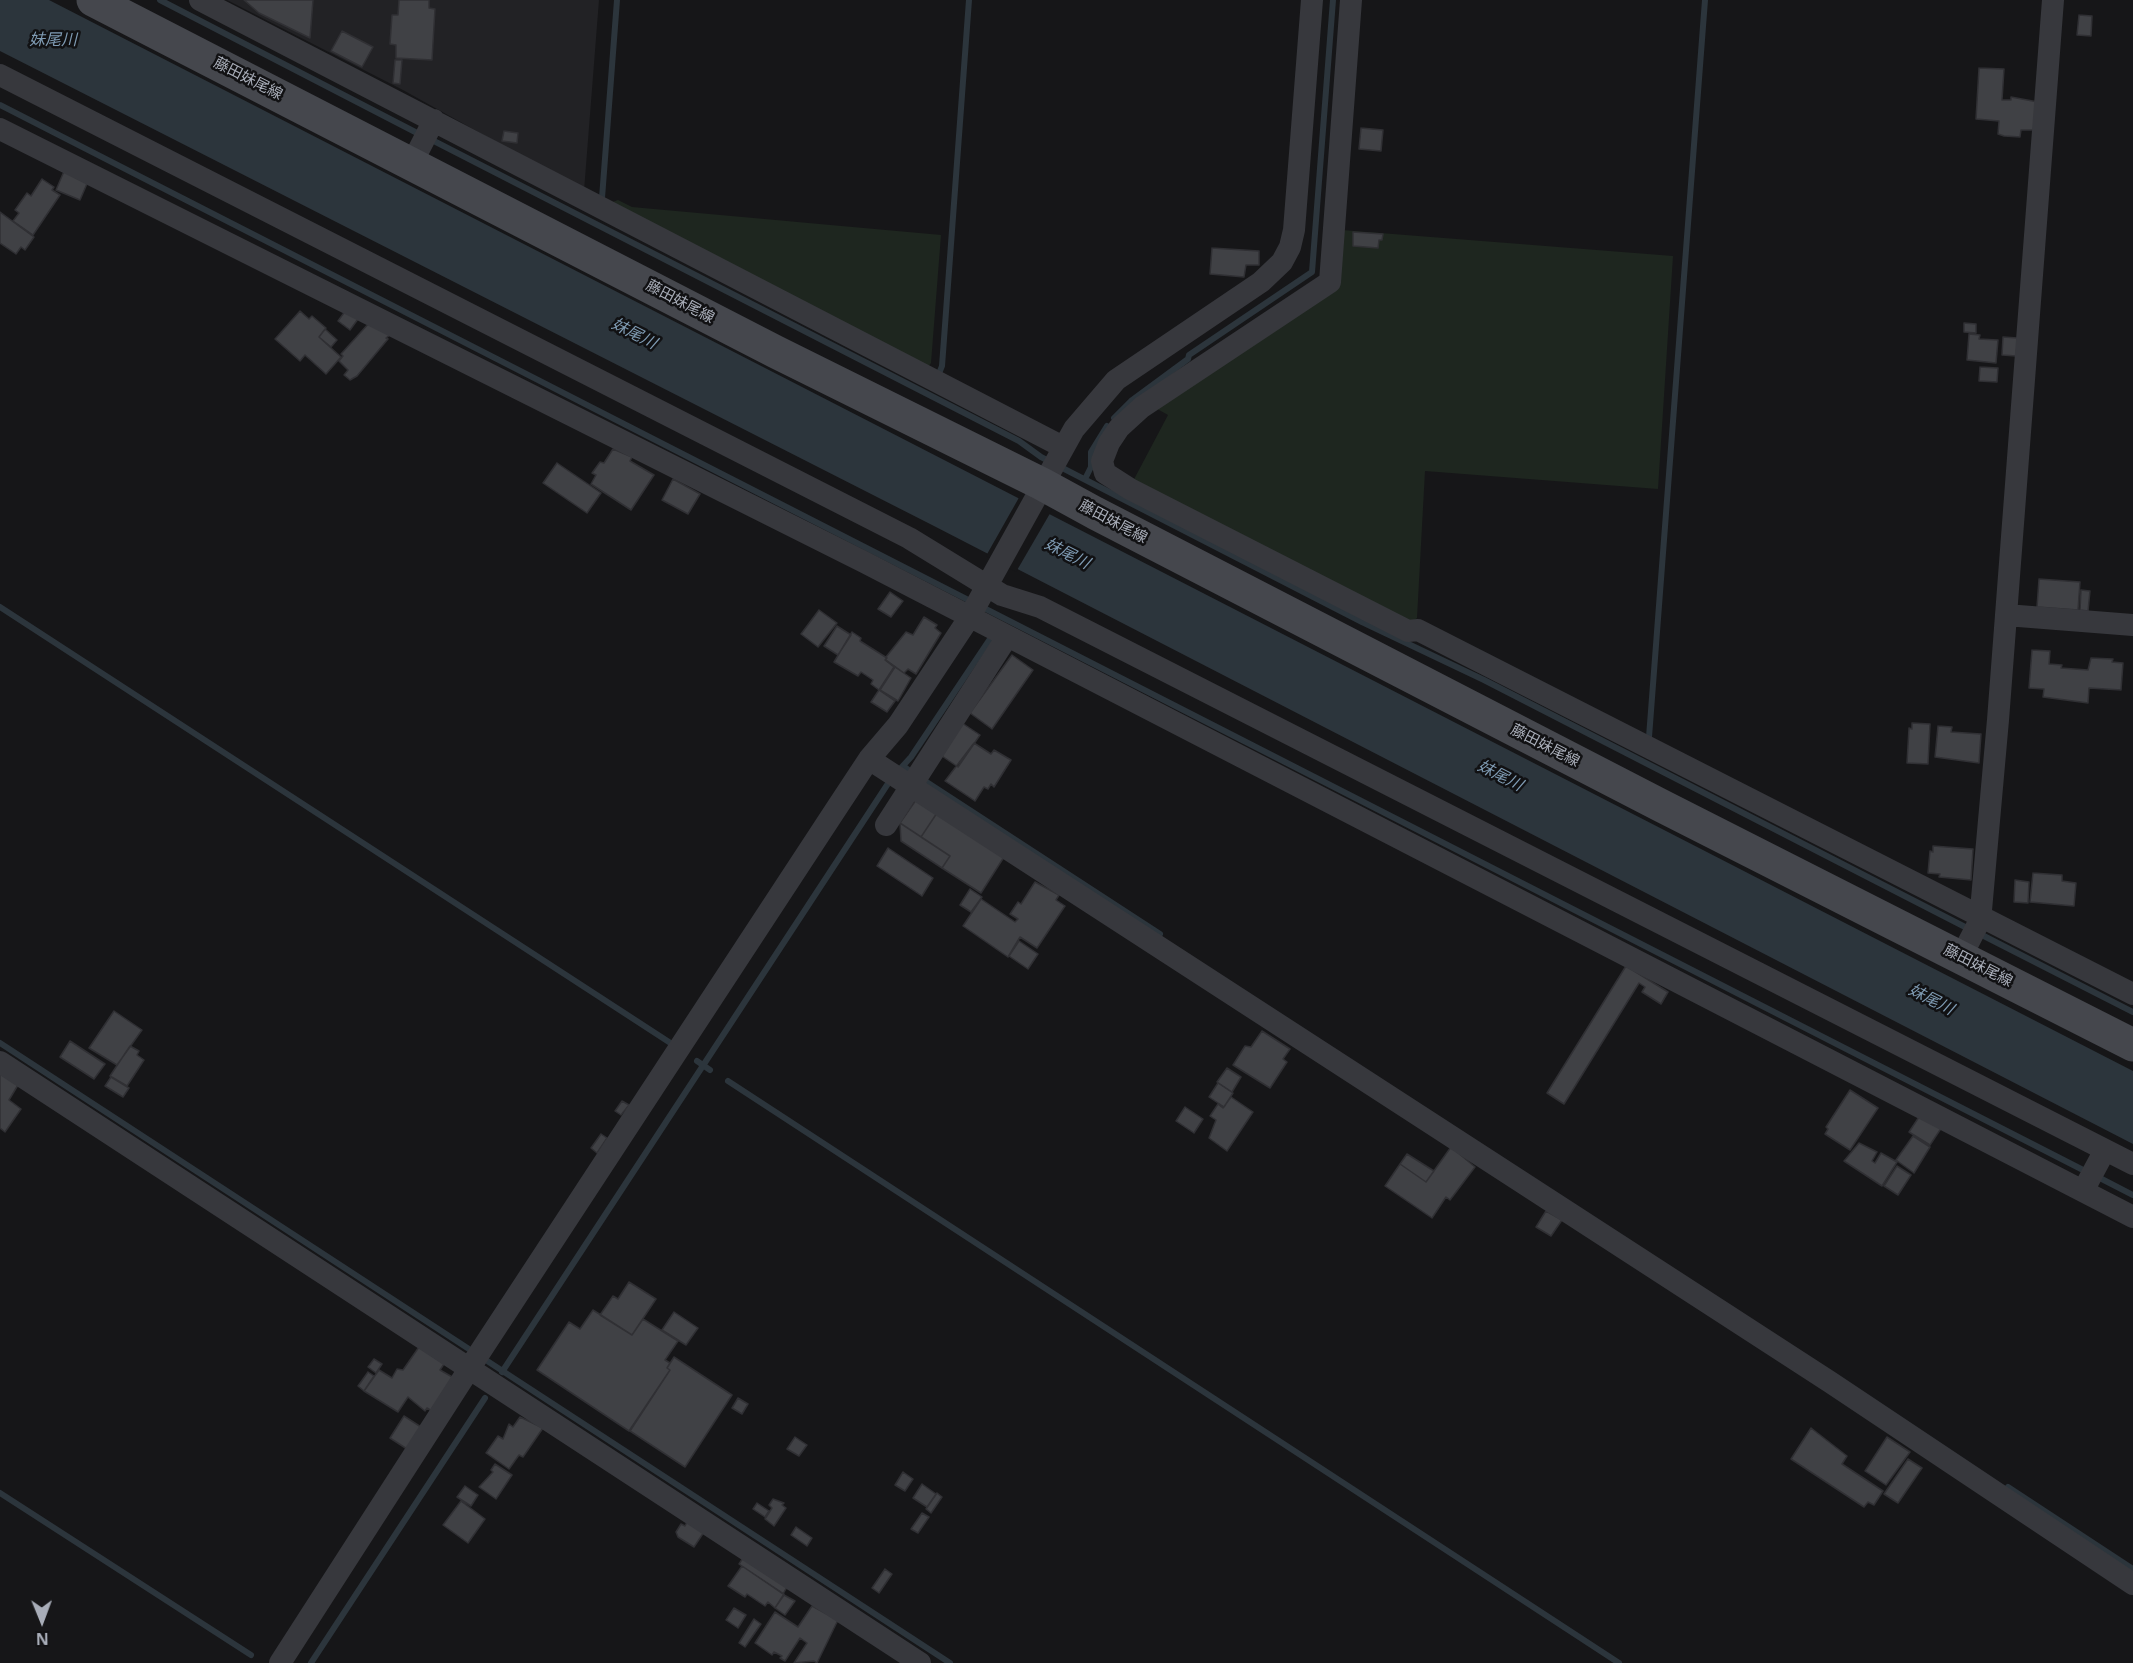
<!DOCTYPE html>
<html>
<head>
<meta charset="utf-8">
<style>
	body { margin:0 }
	#map { position:relative; width:2133px; height:1663px; overflow:hidden; background:#161618; font-family:"Noto Sans",sans-serif }
	canvas { display:block }
	.north { position:absolute; left:12px; top:1591px; width:60px; height:60px; -webkit-text-stroke:4px #111113; paint-order:stroke; rotate:179deg; font-size:16px; font-weight:700; line-height:24px; text-align:center; color:#a8adb8 }
	.north::after { content:''; display:block; margin:auto; width:21px; height:27px; background:#a8adb8; clip-path:polygon(50% 0,100% 100%,50% 72%,0 100%) }
</style>
</head>
<body>
<div id="map">
<canvas width="2133" height="1663"></canvas>
<div class="north">N</div>
</div>
<script>
const context = document.querySelector('canvas').getContext('2d');
context.lineJoin = 'round';
function fill(path, color) {
  context.fillStyle = color;
  context.fill(path, 'evenodd');
}
function poly(rows) {
  const path = new Path2D();
  for (const r of rows) {
    path.moveTo(r[0], r[1]);
    for (let i = 2; i < r.length; i += 2) path.lineTo(r[i], r[i + 1]);
  }
  return path;
}
function stroke(path, color, width, dash) {
  context.strokeStyle = color;
  context.lineWidth = width;
  context.lineCap = dash ? 'butt' : 'round';
  context.setLineDash(dash || []);
  context.stroke(path);
}
function label(font, color, halo, rows, align = 'center') {
  context.font = font + ' "Noto Sans","Noto Sans JP",sans-serif';
  context.lineWidth = 5;
  context.setLineDash([]);
  context.textBaseline = 'middle';
  context.strokeStyle = halo;
  context.fillStyle = color;
  for (const [text, x, y, turn = 0] of rows) {
    context.save();
    context.translate(x, y);
    context.rotate((+turn || 0) * Math.PI / 180);
    context.textAlign = isNaN(turn) ? turn : align;
    if (halo) context.strokeText(text, 0, 0);
    context.fillText(text, 0, 0);
    context.restore();
  }
}
const built = poly([
	[227,0,599,0,584,191,403,90]
]);
const green = poly([
	[618,200,632,207,941,235,931,363,928,367,607,204],
	[1342,230,1673,256,1658,489,1425,471,1417,618,1407,626,1131,485,1168,415,1152,406,1331,290]
]);
const water = poly([
	[0,0,49,0,2133,1071,2133,1144,934,526,0,51]
]);
const pier = poly([
	[1021,494,1052,510,1016,572,986,556]
]);
const stream = poly([
	[160,0,421,135],
	[0,105,2087,1172],
	[430,139,1019,441,1041,457,1362,622,1484,680,1969,929],
	[600,202,602,198,617,0],
	[938,376,942,366,969,0],
	[1114,418,1131,401,1188,359,1189,355,1312,272,1333,0],
	[1085,479,1091,467,1091,452,1107,426],
	[0,607,672,1044],
	[1647,742,1649,737,1705,0],
	[903,766,914,774],
	[900,769,911,757,990,639],
	[922,779,1160,934],
	[1978,933,2133,1012],
	[0,1043,950,1663],
	[697,1061,710,1070],
	[728,1081,1619,1663],
	[2096,1176,2133,1195],
	[502,1372,891,779],
	[2008,1487,2133,1569],
	[0,1493,251,1655],
	[311,1663,485,1398]
]);
const building = poly([
	[244,0,313,0,310,38,259,13,244,0],
	[399,0,429,0,429,8,435,9,432,60,396,58,396,45,390,44,392,15,398,15,399,0],
	[2079,15,2092,16,2091,36,2077,35,2079,15],
	[342,31,373,47,362,67,331,51,342,31],
	[395,60,402,60,400,84,393,83,395,60],
	[1979,68,2004,69,2002,100,2011,100,2011,97,2038,102,2036,130,2021,130,2020,137,2004,136,1998,134,1999,121,1976,119,1979,68],
	[1361,128,1383,130,1381,151,1359,149,1361,128],
	[504,131,518,133,517,143,502,141,504,131],
	[65,169,89,179,80,200,56,190,65,169],
	[42,179,54,187,52,190,60,195,33,235,13,221,19,213,15,210,27,193,31,196,42,179],
	[0,212,34,237,25,250,21,247,16,254,0,243,0,212],
	[1353,232,1383,234,1382,240,1379,240,1378,248,1353,246,1353,232],
	[1212,248,1259,251,1259,265,1246,265,1244,277,1210,274,1212,248],
	[346,310,358,319,350,330,338,321,346,310],
	[300,311,309,319,312,316,326,328,319,337,341,357,326,374,305,355,300,361,275,339,300,311],
	[370,322,390,335,386,338,388,339,357,376,350,380,344,375,348,370,339,361,343,356,341,354,370,322],
	[1964,323,1976,324,1976,333,1964,332,1964,323],
	[325,329,337,340,331,347,319,337,325,329],
	[1969,334,1980,335,1979,339,1998,340,1996,363,1967,360,1969,334],
	[2003,337,2018,338,2016,356,2002,355,2003,337],
	[1980,367,1998,368,1997,382,1979,381,1980,367],
	[613,449,632,457,630,461,654,475,631,510,591,484,596,475,592,473,600,462,604,463,613,449],
	[557,463,601,493,587,513,543,483,557,463],
	[673,479,700,494,688,514,662,500,673,479],
	[2039,579,2080,582,2078,610,2037,607,2039,579],
	[2081,590,2090,591,2088,611,2080,610,2081,590],
	[890,592,903,601,891,617,878,609,890,592],
	[819,610,837,623,818,647,801,634,819,610],
	[924,617,937,625,935,628,941,633,916,674,908,669,904,673,886,660,886,657,906,632,913,635,924,617],
	[837,626,851,635,838,655,824,646,837,626],
	[852,632,861,638,860,641,887,658,885,660,894,667,879,690,871,684,873,680,861,672,858,676,834,662,852,632],
	[2032,650,2050,651,2049,664,2062,665,2061,668,2088,670,2091,658,2113,659,2112,662,2123,663,2121,690,2089,688,2088,703,2043,697,2044,689,2029,688,2032,650],
	[1012,655,1033,670,992,729,970,713,1012,655],
	[895,667,911,678,898,701,880,690,895,667],
	[879,690,895,701,887,712,871,702,879,690],
	[962,723,980,735,958,767,942,756,962,723],
	[1912,723,1930,724,1928,764,1907,763,1909,728,1912,729,1912,723],
	[1938,726,1952,727,1951,732,1981,734,1979,763,1935,757,1938,726],
	[974,743,991,754,994,750,1011,760,994,787,991,784,988,789,984,787,975,801,945,781,974,743],
	[916,800,937,813,921,837,900,823,916,800],
	[937,813,1004,857,981,893,942,868,950,856,921,837,937,813],
	[900,823,950,856,942,868,901,841,900,823],
	[1933,846,1973,849,1971,880,1939,877,1940,874,1928,873,1930,851,1933,852,1933,846],
	[888,848,933,878,922,896,877,866,888,848],
	[2033,873,2062,875,2062,881,2076,883,2074,906,2030,902,2033,873],
	[2015,880,2029,882,2028,903,2014,902,2015,880],
	[1035,882,1059,895,1056,900,1065,906,1037,948,1020,937,1008,957,963,926,981,899,1015,922,1018,919,1010,914,1018,902,1021,904,1035,882],
	[970,889,982,897,971,912,960,905,970,889],
	[1019,941,1038,954,1028,969,1009,956,1019,941],
	[1626,966,1668,992,1661,1004,1642,992,1645,987,1639,983,1564,1104,1547,1093,1626,966],
	[114,1011,142,1030,117,1065,89,1048,114,1011],
	[1262,1031,1290,1049,1283,1059,1287,1062,1270,1088,1233,1065,1245,1046,1251,1047,1262,1031],
	[70,1041,105,1064,94,1079,60,1057,70,1041],
	[130,1046,139,1051,137,1055,144,1060,127,1086,110,1076,130,1046],
	[1227,1068,1241,1077,1232,1092,1217,1082,1227,1068],
	[0,1073,18,1085,9,1100,21,1109,5,1132,0,1128,0,1073],
	[111,1077,129,1088,123,1097,105,1086,111,1077],
	[1218,1083,1233,1093,1224,1107,1209,1097,1218,1083],
	[1850,1090,1878,1108,1850,1150,1825,1134,1828,1129,1826,1127,1850,1090],
	[1231,1097,1253,1112,1227,1151,1209,1138,1216,1120,1210,1116,1218,1104,1223,1108,1231,1097],
	[622,1101,629,1105,621,1115,615,1111,622,1101],
	[1185,1107,1203,1119,1194,1133,1176,1121,1185,1107],
	[1921,1114,1942,1127,1930,1145,1909,1132,1921,1114],
	[601,1134,607,1138,597,1153,591,1148,601,1134],
	[1913,1136,1930,1147,1914,1173,1896,1160,1913,1136],
	[1859,1143,1877,1152,1872,1161,1875,1163,1881,1153,1897,1162,1882,1186,1844,1161,1859,1143],
	[1451,1147,1475,1167,1450,1200,1446,1197,1432,1218,1385,1186,1400,1164,1426,1182,1451,1147],
	[1407,1154,1434,1171,1426,1182,1400,1164,1407,1154],
	[1897,1166,1911,1175,1898,1195,1884,1186,1897,1166],
	[1546,1211,1562,1220,1551,1236,1536,1227,1546,1211],
	[629,1282,656,1299,632,1335,600,1315,613,1296,618,1299,629,1282],
	[593,1310,632,1335,643,1319,678,1341,665,1360,670,1363,667,1368,670,1370,629,1431,537,1370,569,1322,580,1329,593,1310],
	[674,1312,698,1328,686,1345,662,1330,674,1312],
	[419,1347,444,1364,440,1370,454,1378,432,1411,427,1408,425,1411,408,1397,398,1412,364,1391,379,1370,392,1378,397,1369,403,1370,419,1347],
	[674,1357,732,1395,685,1467,630,1431,670,1370,667,1368,674,1357],
	[374,1359,382,1364,376,1373,368,1367,374,1359],
	[368,1372,374,1376,364,1391,358,1386,368,1372],
	[738,1398,748,1404,742,1414,732,1408,738,1398],
	[404,1416,421,1427,407,1449,390,1438,404,1416],
	[520,1417,543,1428,523,1457,519,1455,509,1469,486,1453,498,1436,503,1439,509,1424,513,1427,520,1417],
	[1811,1428,1847,1456,1842,1464,1883,1491,1874,1505,1868,1502,1864,1507,1791,1459,1811,1428],
	[795,1437,807,1445,799,1456,787,1449,795,1437],
	[1887,1437,1910,1452,1886,1485,1865,1471,1887,1437],
	[1908,1459,1922,1468,1898,1503,1884,1494,1908,1459],
	[495,1464,512,1475,496,1499,479,1487,493,1472,491,1470,495,1464],
	[903,1472,913,1479,905,1491,895,1485,903,1472],
	[922,1484,936,1494,927,1507,913,1498,922,1484],
	[465,1486,478,1495,471,1506,457,1497,465,1486],
	[937,1493,942,1497,931,1513,926,1509,937,1493],
	[773,1499,784,1503,782,1505,786,1508,774,1526,765,1519,772,1508,769,1505,773,1499],
	[461,1501,485,1519,468,1543,443,1525,461,1501],
	[757,1503,769,1511,765,1517,753,1509,757,1503],
	[922,1513,929,1517,918,1533,911,1529,922,1513],
	[687,1522,704,1532,694,1547,678,1537,676,1532,681,1524,685,1526,687,1522],
	[796,1527,812,1538,807,1546,791,1535,796,1527],
	[743,1558,787,1587,783,1594,739,1564,743,1558],
	[742,1566,784,1594,775,1608,768,1602,765,1606,747,1594,745,1597,728,1586,742,1566],
	[885,1569,892,1574,879,1593,872,1588,885,1569],
	[784,1595,795,1601,785,1615,775,1608,784,1595],
	[812,1606,838,1620,817,1663,814,1661,794,1663,807,1643,800,1638,785,1661,780,1658,782,1656,774,1652,772,1655,755,1643,775,1612,798,1627,812,1606],
	[734,1608,746,1615,738,1628,726,1620,734,1608],
	[754,1619,761,1624,745,1647,739,1643,754,1619]
]);
const street = poly([
	[200,0,1063,447],
	[1351,0,1330,282,1142,407,1119,428,1109,443,1102,461,1105,473,1130,489,1408,631,1418,630,2133,994],
	[0,75,909,538,1002,595,1040,607,2133,1164],
	[0,129,864,562,2133,1217],
	[412,163,434,120],
	[2006,615,2133,625],
	[869,759,1830,1382,2133,1584],
	[886,825,1007,637],
	[1961,957,1978,924,1981,910,1998,720,2053,0],
	[0,1062,920,1663],
	[2083,1191,2105,1150],
	[280,1663,482,1349,838,806,869,759,898,725,969,618,1074,429,1116,380,1261,282,1282,262,1290,247,1294,230,1312,0]
]);
const secondary = poly([
	[93,0,776,352,1042,484,1095,513,1660,805,2133,1045]
]);
const streetNames = [
	["藤田妹尾線",248,79,27],
	["藤田妹尾線",680,302,28],
	["藤田妹尾線",1113,522,28],
	["藤田妹尾線",1545,746,27],
	["藤田妹尾線",1978,966,27]
];
const waterNames = [
	["妹尾川",53,40],
	["妹尾川",634,334,27],
	["妹尾川",1067,554,27],
	["妹尾川",1500,776,27],
	["妹尾川",1931,1000,27]
];
fill(built, '#222225');
fill(green, '#1e261f');
fill(water, '#2c353c');
fill(pier, '#161618');
stroke(stream, '#2c353c', 6);
fill(building, '#404145');
stroke(building, '#303034', 1.5);
stroke(street, '#37383d', 22);
stroke(secondary, '#45474d', 33);
label('15px', '#a8adb8', '#111113', streetNames);
label('italic 16px', '#7f9bb3', '#111113', waterNames);
</script>
</body>
</html>
